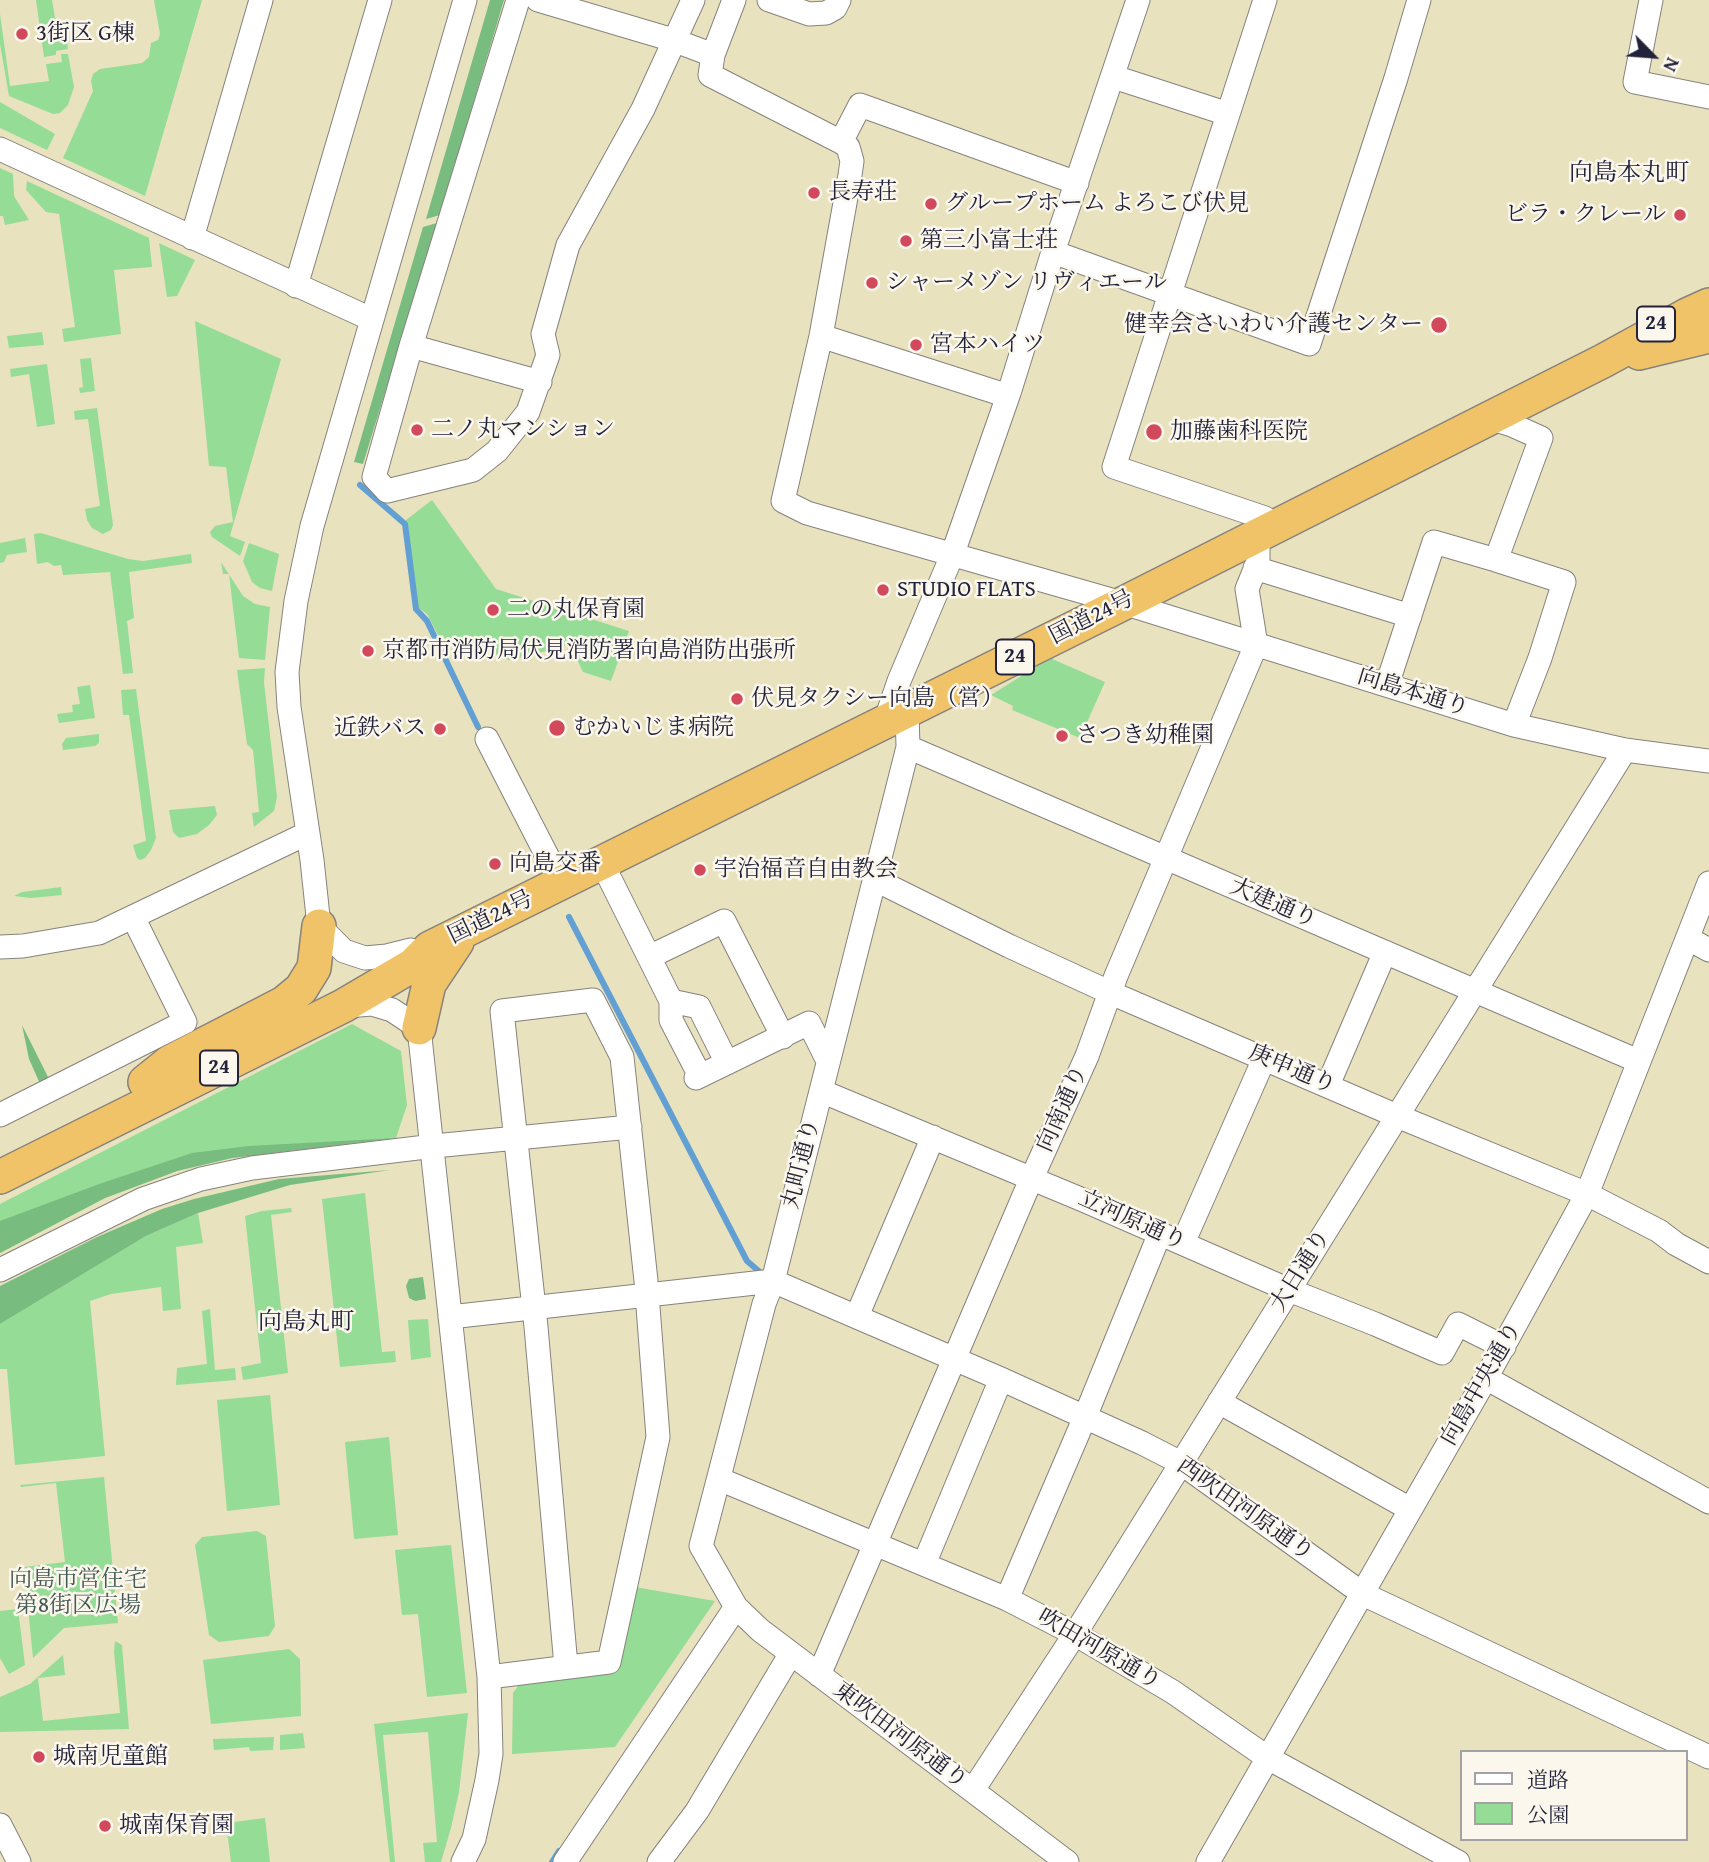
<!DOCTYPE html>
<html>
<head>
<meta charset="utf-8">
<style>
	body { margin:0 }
	#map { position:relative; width:1709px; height:1862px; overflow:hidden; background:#e9e2bf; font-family:"Gentium Book Plus","Noto Serif JP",serif }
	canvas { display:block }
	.legend { position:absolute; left:1460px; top:1750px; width:228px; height:91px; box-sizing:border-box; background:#fbf7ec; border:2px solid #a4a2a5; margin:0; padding:9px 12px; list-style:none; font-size:21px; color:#22223b }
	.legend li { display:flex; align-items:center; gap:14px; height:35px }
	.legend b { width:35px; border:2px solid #a4a2a5 }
	.north { position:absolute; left:1618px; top:21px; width:70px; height:70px; -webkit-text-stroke:5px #fbf7ec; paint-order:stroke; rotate:115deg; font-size:19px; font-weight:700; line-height:28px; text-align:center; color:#22223b }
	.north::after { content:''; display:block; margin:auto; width:24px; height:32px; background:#22223b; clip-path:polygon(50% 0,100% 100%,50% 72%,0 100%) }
</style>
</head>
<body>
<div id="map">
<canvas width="1709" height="1862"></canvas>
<ul class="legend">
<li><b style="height:9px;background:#fff"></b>道路</li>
<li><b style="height:19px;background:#95dc96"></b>公園</li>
</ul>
<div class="north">N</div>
</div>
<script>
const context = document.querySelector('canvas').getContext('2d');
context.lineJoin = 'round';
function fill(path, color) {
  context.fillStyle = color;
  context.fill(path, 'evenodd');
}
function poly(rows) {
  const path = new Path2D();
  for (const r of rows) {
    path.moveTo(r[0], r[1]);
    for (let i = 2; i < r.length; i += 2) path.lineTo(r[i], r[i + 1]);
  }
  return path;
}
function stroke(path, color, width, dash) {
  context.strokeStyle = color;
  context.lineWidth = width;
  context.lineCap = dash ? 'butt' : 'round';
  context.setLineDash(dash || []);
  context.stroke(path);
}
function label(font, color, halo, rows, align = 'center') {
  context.font = font + ' "Gentium Book Plus","Noto Serif JP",serif';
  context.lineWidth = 5;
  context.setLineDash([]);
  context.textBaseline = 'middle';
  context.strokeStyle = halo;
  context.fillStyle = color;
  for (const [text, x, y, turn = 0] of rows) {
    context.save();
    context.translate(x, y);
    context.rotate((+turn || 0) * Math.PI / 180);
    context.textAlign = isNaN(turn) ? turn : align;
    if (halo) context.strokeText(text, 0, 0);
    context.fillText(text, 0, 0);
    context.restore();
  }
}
const green = poly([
	[36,0,52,0,59,41,67,40,68,49,56,51,56,55,44,57],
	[154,0,202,0,145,196,63,158,93,91,91,81,93,74,100,69,142,63,149,57,151,43,158,40,160,34],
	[0,14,10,86,49,81,46,64,62,62,61,54,68,54,74,87,68,105,60,113,53,114,9,96,0,44],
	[0,102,55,134,47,150,0,128],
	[0,168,13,174,14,196,29,220,5,225,3,216,0,216],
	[27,181,149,238,152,267,114,270,121,334,64,342,62,329,75,327,59,214,46,212,26,190],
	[159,243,195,260,177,296,167,297],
	[195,321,281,359,230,536,245,542,240,556,212,537,210,532,215,526,233,522,226,467,209,466],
	[42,332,44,345,9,348,7,336],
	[91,358,95,391,80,393,79,388,83,387,80,359],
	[47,364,55,424,37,427,29,374,11,377,10,369],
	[97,408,113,525,111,530,103,534,92,528,87,520,85,509,100,506,88,419,75,420,74,411],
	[432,500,496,589,629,631,611,681,583,672,569,642,563,647,510,660,501,658,480,641,468,636,445,648,427,614,418,607,406,520],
	[41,533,128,559,143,561,191,554,192,563,129,572,134,618,127,621,133,673,123,674,110,572,63,575,61,565,54,566,48,562,37,564,34,534],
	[25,538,27,552,7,555,4,562,0,563,0,543],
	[249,543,279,554,272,591,260,588,252,582,243,561],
	[221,562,243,596,255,604,270,607,265,660,239,658,229,574,223,574],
	[1050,658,1105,682,1080,738,1012,710,1013,706,991,695],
	[265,668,264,682,277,797,274,811,254,827,252,813,259,812,253,750,247,744,237,670],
	[90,685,95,718,59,723,57,714,73,712,72,705,80,704,77,687],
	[136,689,156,838,151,850,145,858,140,860,137,858,133,845,146,841,129,715,123,715,121,690],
	[99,734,99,743,95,746,63,750,62,744,66,738],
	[215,806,217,815,209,825,197,834,179,838,173,832,169,810],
	[61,887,62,895,31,898,14,896,22,892],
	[352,1024,401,1051,407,1105,396,1138,232,1158,177,1171,105,1198,0,1253,0,1204],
	[365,1193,382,1352,395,1351,396,1362,340,1367,322,1199],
	[291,1208,292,1212,271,1215,288,1373,243,1380,241,1367,261,1363,245,1216,262,1211],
	[198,1213,203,1243,176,1247,181,1309,163,1311,161,1287,111,1294,90,1301,105,1456,15,1465,7,1369,0,1369,0,1324,146,1236],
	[210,1309,215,1370,235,1368,236,1380,176,1385,177,1368,207,1364,202,1311],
	[428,1319,431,1357,411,1360,408,1320],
	[270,1395,280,1505,227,1511,217,1400],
	[389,1437,398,1535,354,1539,345,1442],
	[104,1477,118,1623,64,1628,33,1658,24,1567,65,1562,56,1483,21,1487,20,1485],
	[257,1531,266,1536,275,1626,269,1636,219,1642,209,1635,195,1545,202,1537],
	[451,1545,467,1693,427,1697,418,1614,402,1615,395,1550],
	[635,1587,715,1601,615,1747,512,1754,513,1693,521,1682,615,1672],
	[18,1609,25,1665,9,1674,0,1658,0,1611],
	[115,1641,122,1645,129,1729,0,1732,0,1697,30,1684,63,1655,65,1675,38,1678,43,1721,120,1713,114,1652],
	[289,1649,300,1659,301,1716,211,1724,203,1660],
	[468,1713,459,1792,451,1828,441,1862,425,1862,423,1843,437,1842,428,1732,383,1735,395,1862,390,1862,374,1724],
	[303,1733,305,1748,280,1750,280,1735],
	[274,1737,273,1750,250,1751,249,1747,214,1750,213,1739],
	[265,1818,270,1862,231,1862,226,1823]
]);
const forest = poly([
	[490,0,504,0,440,215,426,219],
	[437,223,363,464,354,462,423,227],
	[22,1025,50,1081,41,1086,29,1059],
	[396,1138,232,1158,177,1171,105,1198,0,1253,0,1221,102,1183,192,1153,249,1146],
	[390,1170,290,1185,198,1213,146,1236,0,1324,0,1286,97,1237,162,1209,194,1199,279,1179],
	[423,1277,426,1299,415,1301,409,1298,406,1286,409,1279]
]);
const stream = poly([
	[360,485,405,524,416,609,427,621,478,727],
	[569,917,747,1261,761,1273],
	[552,1862,559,1851]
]);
const minor = poly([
	[518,0,411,346,374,477,387,491,473,470,497,451,528,412,548,355,543,334,568,245,643,109,693,0],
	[538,0,673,40,713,55],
	[734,0,713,55,710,75,841,142,860,105,1077,183],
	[769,0,809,14,826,13,835,8,839,0],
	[1265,0,1114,467,1265,518,1271,528],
	[1651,0,1635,82,1709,97],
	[1114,77,1228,114],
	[841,142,848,147,852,161,850,175,821,336,783,501,807,513,1143,609,1514,725,1625,750,1709,761],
	[0,149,371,319],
	[192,238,261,0],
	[1053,252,1309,344,1396,78,1419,0],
	[296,286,380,0],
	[821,336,1008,396],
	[411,346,540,382],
	[1490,418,1512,425,1541,438,1496,560,1564,582,1540,658,1514,725],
	[1255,568,1410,616],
	[1387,685,1434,542,1496,560],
	[907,710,908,747,773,1281,764,1304,701,1546,736,1607,760,1630,1067,1862],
	[885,722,899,681,953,553,1009,393,1053,252,1138,0],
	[487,739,561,883],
	[908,747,1638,1061],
	[602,863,671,1001,699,1007,727,1063],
	[874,879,1009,946,1111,993,1397,1116,1587,1194,1659,1231,1676,1244,1709,1262],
	[1689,939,1709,950],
	[0,947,23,946,99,933,308,833],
	[411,950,387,956,365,958,344,951,319,926,312,860,289,707,287,672,296,601,312,526,465,0],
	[649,957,724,921,783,1037],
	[671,1001,671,1020,700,1076],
	[346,1006,372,1004,392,1010,419,1028,489,1677,491,1754,487,1780,474,1839,463,1862],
	[696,1078,809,1023,828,1061],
	[1328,1085,1385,952],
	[821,1091,1083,1200,1289,1290,1375,1324,1442,1353,1458,1324,1504,1347],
	[0,1115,185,1022,133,917],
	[1183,1243,1264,1059],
	[0,1270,143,1199,201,1179,252,1168,434,1146,630,1127],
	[857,1316,933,1137],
	[450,1317,773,1281,1001,1379,1142,1443,1181,1463,1363,1594,1709,1757],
	[1486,1378,1709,1502],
	[1219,1402,1410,1509],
	[719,1479,1007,1599,1075,1634,1173,1692,1268,1758,1458,1862],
	[924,1564,1001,1379],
	[1007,1599,1085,1417,1160,1233],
	[819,1675,1026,1191,1087,1056,1116,976,1256,645,1247,589,1258,562,1258,535],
	[489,1677,609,1662,658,1437,646,1281,622,1057,593,1000,502,1011,536,1327,566,1666],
	[973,1790,1075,1634,1625,750],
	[0,1825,19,1862],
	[565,1862,736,1607],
	[659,1862,697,1811,790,1655],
	[1208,1862,1486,1378,1587,1194,1709,883]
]);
const highway = poly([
	[1639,353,1709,336],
	[419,1028,429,984,457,942],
	[145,1082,170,1062,284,1003,301,989,314,968,319,926],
	[0,1177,343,1006,413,965,430,948,1122,604,1603,361,1687,315,1709,305]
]);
const markers = [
	[22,34,7,"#d1495b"],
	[814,193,7,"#d1495b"],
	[931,204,7,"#d1495b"],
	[1680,215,7,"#d1495b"],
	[906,241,7,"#d1495b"],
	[872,283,7,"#d1495b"],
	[1439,325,9,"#d1495b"],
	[916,345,7,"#d1495b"],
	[417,430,7,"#d1495b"],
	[1154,432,9,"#d1495b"],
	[883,590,7,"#d1495b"],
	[493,610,7,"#d1495b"],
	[368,651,7,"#d1495b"],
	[737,699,7,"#d1495b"],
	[557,728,9,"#d1495b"],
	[440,729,7,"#d1495b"],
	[1062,736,7,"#d1495b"],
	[495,864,7,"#d1495b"],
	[700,870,7,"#d1495b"],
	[39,1757,7,"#d1495b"],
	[105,1826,7,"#d1495b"]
];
const shields = [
	[1656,324,38],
	[1015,657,38],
	[219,1068,38]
];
const shieldNames = [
	["24",1656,324],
	["24",1015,657],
	["24",219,1068]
];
const poiNames = [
	["3街区 G棟",36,34],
	["長寿荘",828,193],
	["グループホーム よろこび伏見",945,204],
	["ビラ・クレール",1666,215,"right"],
	["第三小富士荘",920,241],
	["シャーメゾン リヴィエール",886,283],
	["健幸会さいわい介護センター",1423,325,"right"],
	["宮本ハイツ",930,345],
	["二ノ丸マンション",431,430],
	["加藤歯科医院",1170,432],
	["STUDIO FLATS",897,590],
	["二の丸保育園",507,610],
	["京都市消防局伏見消防署向島消防出張所",382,651],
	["伏見タクシー向島（営）",751,699],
	["むかいじま病院",573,728],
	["近鉄バス",426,729,"right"],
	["さつき幼稚園",1076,736],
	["向島交番",509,864],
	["宇治福音自由教会",714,870],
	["城南児童館",53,1757],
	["城南保育園",119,1826]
];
const streetNames = [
	["国道24号",1092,618,-27],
	["向島本通り",1413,693,17],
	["大建通り",1273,904,23],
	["国道24号",491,918,-26],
	["庚申通り",1292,1070,23],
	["向南通り",1063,1109,-66],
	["丸町通り",802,1164,-76],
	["立河原通り",1132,1221,24],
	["大日通り",1301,1271,-58],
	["向島中央通り",1482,1384,-60],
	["西吹田河原通り",1245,1510,35],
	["吹田河原通り",1099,1650,30],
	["東吹田河原通り",900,1736,37]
];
const parkNames = [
	["向島市営住宅",78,1580],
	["第8街区広場",78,1606]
];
const neighbourhoodNames = [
	["向島本丸町",1629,174],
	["向島丸町",306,1323]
];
fill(green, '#95dc96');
fill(forest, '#78bc7f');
stroke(stream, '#62a0d3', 6);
stroke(minor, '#86827d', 25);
stroke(highway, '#86827d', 36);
stroke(minor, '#fff', 23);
stroke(highway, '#f1c369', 33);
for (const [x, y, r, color] of markers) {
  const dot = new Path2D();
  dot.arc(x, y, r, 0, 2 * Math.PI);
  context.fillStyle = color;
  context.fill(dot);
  stroke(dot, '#fbf7ec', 2.5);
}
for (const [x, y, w] of shields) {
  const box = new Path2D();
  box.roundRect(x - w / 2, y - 17.5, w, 35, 5);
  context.fillStyle = '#fbf7ec';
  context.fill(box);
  stroke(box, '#22223b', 2);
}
label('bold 21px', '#22223b', null, shieldNames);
label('23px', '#22223b', '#fbf7ec', poiNames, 'left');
label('23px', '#22223b', '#fbf7ec', streetNames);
label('23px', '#445a56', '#fbf7ec', parkNames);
label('24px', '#22223b', '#fbf7ec', neighbourhoodNames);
</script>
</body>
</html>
